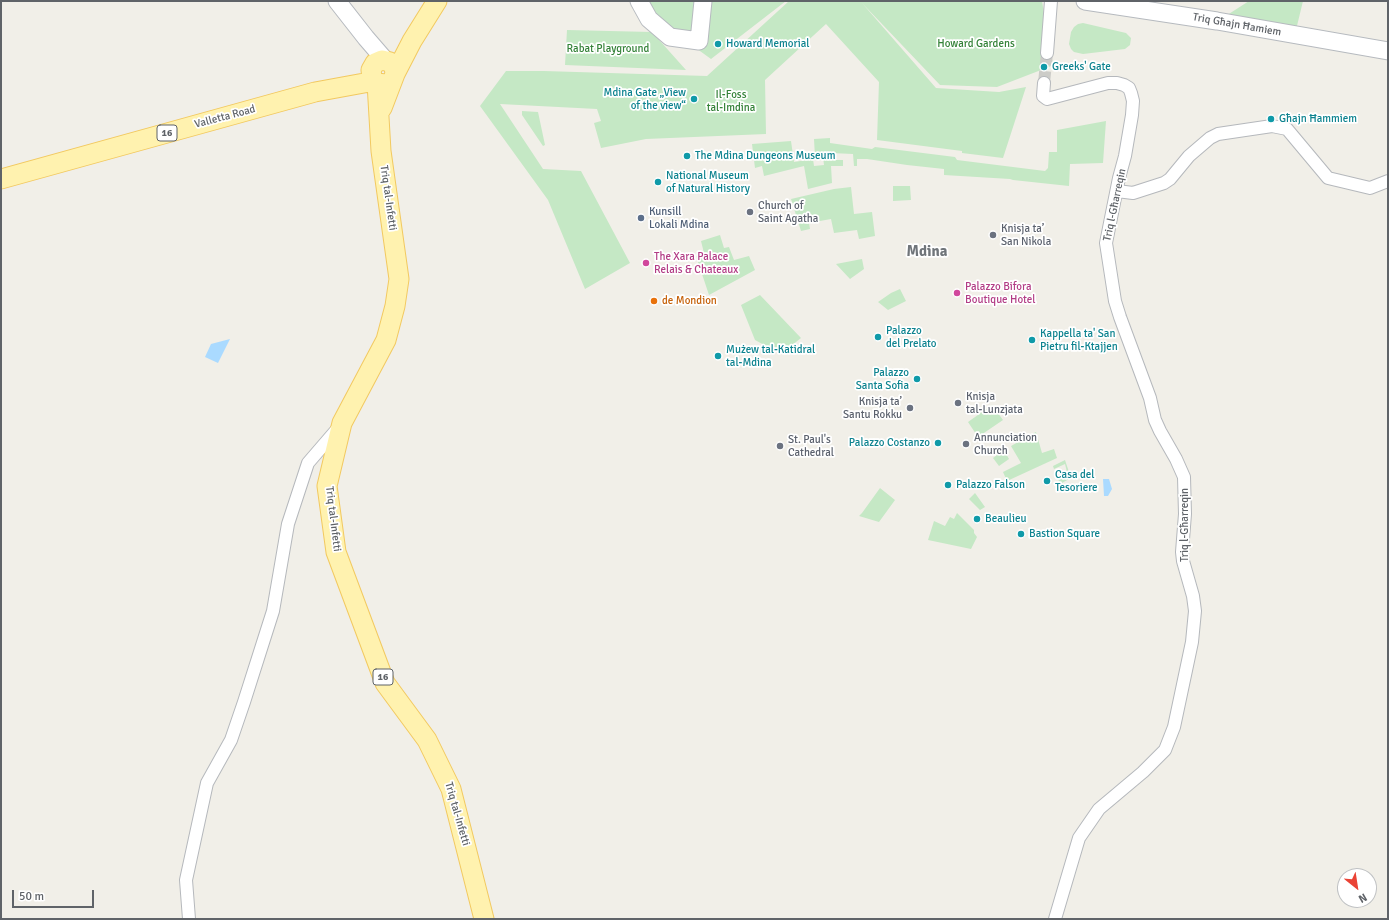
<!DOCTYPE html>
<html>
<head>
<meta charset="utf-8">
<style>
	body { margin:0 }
	#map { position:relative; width:1389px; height:920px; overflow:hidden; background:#f1efe8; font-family:Signika,sans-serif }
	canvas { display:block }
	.frame { position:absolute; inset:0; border:2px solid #5f6368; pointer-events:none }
	.north { position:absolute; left:1337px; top:868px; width:40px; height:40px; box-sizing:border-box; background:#fff; border:1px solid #bfc1c3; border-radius:50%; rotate:150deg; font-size:11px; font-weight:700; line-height:16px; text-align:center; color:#5f6368 }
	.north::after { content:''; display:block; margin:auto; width:14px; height:18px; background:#ea4335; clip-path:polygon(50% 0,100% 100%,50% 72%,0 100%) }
	.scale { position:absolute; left:12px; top:890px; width:82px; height:18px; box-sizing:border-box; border:2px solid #5f6368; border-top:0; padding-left:5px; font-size:12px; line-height:14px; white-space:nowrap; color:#5f6368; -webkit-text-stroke:3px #fff; paint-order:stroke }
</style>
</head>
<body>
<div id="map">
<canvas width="1389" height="920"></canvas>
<div class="frame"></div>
<div class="north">N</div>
<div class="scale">50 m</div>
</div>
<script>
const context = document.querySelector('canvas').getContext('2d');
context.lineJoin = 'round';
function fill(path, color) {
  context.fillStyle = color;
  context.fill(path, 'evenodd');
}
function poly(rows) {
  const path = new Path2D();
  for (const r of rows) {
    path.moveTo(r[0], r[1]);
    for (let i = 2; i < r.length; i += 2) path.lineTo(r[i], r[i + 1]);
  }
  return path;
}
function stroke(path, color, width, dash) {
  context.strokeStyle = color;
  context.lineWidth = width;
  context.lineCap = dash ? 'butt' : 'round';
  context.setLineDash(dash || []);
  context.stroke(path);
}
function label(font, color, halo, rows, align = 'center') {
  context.font = font + ' Signika,sans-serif';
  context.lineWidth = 3.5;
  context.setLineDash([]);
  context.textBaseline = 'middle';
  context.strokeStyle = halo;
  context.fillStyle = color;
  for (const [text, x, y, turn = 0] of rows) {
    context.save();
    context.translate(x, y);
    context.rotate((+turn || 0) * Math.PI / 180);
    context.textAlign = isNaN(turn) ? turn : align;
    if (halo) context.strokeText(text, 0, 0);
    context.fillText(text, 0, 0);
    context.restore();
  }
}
const green = poly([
	[644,1,786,1,711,59,653,17],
	[789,1,1042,1,1044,13,1044,53,1050,54,1054,65,997,87,940,85,862,3,936,88,999,92,1026,87,1003,158,962,153,962,151,877,140,879,82,826,24,765,80,766,134,646,139,601,148,594,123,601,121,597,109,500,104,543,169,581,171,630,263,585,289,548,200,480,106,506,71,544,71,707,76],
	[1249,1,1303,1,1296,30,1221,19],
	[1083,23,1126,33,1131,38,1130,45,1125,49,1083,54,1074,52,1071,49,1069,44,1071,32,1074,27,1078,24],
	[567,30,652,32,686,70,565,65],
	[522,111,538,112,545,145,543,146,522,115],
	[1106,121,1103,163,1070,164,1069,186,1013,180,1010,179,944,175,944,169,907,165,867,159,857,159,857,166,854,166,853,154,831,153,831,160,843,160,843,166,831,166,832,183,808,189,804,166,764,176,762,166,755,168,752,144,791,141,794,162,813,159,814,166,824,165,823,157,815,157,814,139,830,138,830,143,872,149,875,147,955,157,957,160,1045,171,1048,168,1049,152,1057,152,1057,130],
	[893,186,910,186,911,200,893,201],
	[851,187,854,214,872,212,875,236,859,239,857,230,834,233,831,219,809,223,810,229,801,231,791,199,834,189],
	[720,235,724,248,729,247,734,260,749,256,755,270,709,295,696,256,704,253,701,241],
	[862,259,864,269,850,279,836,264],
	[900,289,906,301,888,310,878,302,891,293],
	[760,295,801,338,781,354,755,340,741,305],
	[992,405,1003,420,978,437,968,422],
	[1036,432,1042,453,1054,449,1057,458,1007,481,1003,472,1021,463,1011,446],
	[1004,450,1009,459,999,466,993,458],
	[1065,460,1071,478,1060,484,1057,476,1067,472,1065,464,1054,469,1053,466],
	[880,488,895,500,879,522,859,516,862,513],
	[975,493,985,507,980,510,969,499],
	[957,513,974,530,974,533,977,537,971,549,928,540,934,521,945,526,950,517,954,519]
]);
const water = poly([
	[230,339,218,363,205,357,211,344],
	[1103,479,1109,479,1112,489,1108,496,1104,496]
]);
const streetTunnel = poly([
	[1044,83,1047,53]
]);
const street = poly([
	[1047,53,1051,1],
	[1044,83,1043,96,1047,99,1108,83,1117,83,1124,85,1129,88,1131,93,1133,101,1132,115,1125,156,1119,178,1106,243,1115,301,1120,317,1150,398,1155,420,1160,431,1176,459,1184,477,1185,514,1182,552,1183,561,1193,596,1195,611,1192,642,1174,727,1165,750,1143,772,1099,809,1079,838,1055,919],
	[1117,191,1133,193,1164,183,1170,179,1189,156,1210,138,1218,134,1272,126,1287,129,1328,178,1370,188,1388,181],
	[189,919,186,880,207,783,231,740,244,702,273,611,288,524,308,463,339,427]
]);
const secondary = poly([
	[337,1,366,38,385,60],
	[639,1,649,19,670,37,699,41,703,1],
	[1085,1,1217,21,1388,51]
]);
const primary = poly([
	[377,83,381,151,399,279,395,306,386,340,342,423,327,486,336,552,385,683,427,740,451,789,484,919],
	[385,84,377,83,372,78,371,70,375,63,382,60,390,62,394,67,395,74],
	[382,108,395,74,412,41,437,1],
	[1,179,315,92,375,81]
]);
const markers = [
	[718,44,4,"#0f9aa8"],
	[1044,67,4,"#0f9aa8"],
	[694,99,4,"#0f9aa8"],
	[1271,119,4,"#0f9aa8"],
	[687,156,4,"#0f9aa8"],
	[658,182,4,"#0f9aa8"],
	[750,212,4,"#6b7280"],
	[641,218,4,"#5c6f8a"],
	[993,235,4,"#6b7280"],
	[646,263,4,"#d1479c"],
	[957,293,4,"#d1479c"],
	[654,301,4,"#e8710a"],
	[878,337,4,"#0f9aa8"],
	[1032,340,4,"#0f9aa8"],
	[718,356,4,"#0f9aa8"],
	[917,379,4,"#0f9aa8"],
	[958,403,4,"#6b7280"],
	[910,408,4,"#6b7280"],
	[938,443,4,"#0f9aa8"],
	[966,444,4,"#6b7280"],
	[780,446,4,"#6b7280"],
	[1047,481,4,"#0f9aa8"],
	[948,485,4,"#0f9aa8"],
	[977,519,4,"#0f9aa8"],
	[1021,534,4,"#0f9aa8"]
];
const shields = [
	[167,133,20],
	[383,677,20]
];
const shieldNames = [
	["16",167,133],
	["16",383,677]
];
const streetNames = [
	["Triq Għajn Ħamiem",1237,25,10],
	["Valletta Road",225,117,-15],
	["Triq tal-Infetti",388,198,82],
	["Triq l-Għarreqin",1115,205,-78],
	["Triq tal-Infetti",333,519,83],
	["Triq l-Għarreqin",1185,525,-90],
	["Triq tal-Infetti",457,814,74]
];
const cultureNames = [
	["Howard Memorial",726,44],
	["Greeks' Gate",1052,67],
	["Mdina Gate „View",686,93,"right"],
	["of the view“",686,106,"right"],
	["Għajn Ħammiem",1279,119],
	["The Mdina Dungeons Museum",695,156],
	["National Museum",666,176],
	["of Natural History",666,189],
	["Palazzo",886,331],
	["del Prelato",886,344],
	["Kappella ta' San",1040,334],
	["Pietru fil-Ktajjen",1040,347],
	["Mużew tal-Katidral",726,350],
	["tal-Mdina",726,363],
	["Palazzo",909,373,"right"],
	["Santa Sofia",909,386,"right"],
	["Palazzo Costanzo",930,443,"right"],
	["Casa del",1055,475],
	["Tesoriere",1055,488],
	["Palazzo Falson",956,485],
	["Beaulieu",985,519],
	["Bastion Square",1029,534]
];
const parkNames = [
	["Howard Gardens",976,44],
	["Rabat Playground",608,49],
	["Il-Foss",731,95],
	["tal-Imdina",731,108]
];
const worshipNames = [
	["Church of",758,206],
	["Saint Agatha",758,219],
	["Knisja ta’",1001,229],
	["San Nikola",1001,242],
	["Knisja",966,397],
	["tal-Lunzjata",966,410],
	["Knisja ta’",902,402,"right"],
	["Santu Rokku",902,415,"right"],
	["Annunciation",974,438],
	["Church",974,451],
	["St. Paul's",788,440],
	["Cathedral",788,453]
];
const serviceNames = [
	["Kunsill",649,212],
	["Lokali Mdina",649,225]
];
const hotelNames = [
	["The Xara Palace",654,257],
	["Relais & Chateaux",654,270],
	["Palazzo Bifora",965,287],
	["Boutique Hotel",965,300]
];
const foodNames = [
	["de Mondion",662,301]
];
const districtNames = [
	["Mdina",927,252]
];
fill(green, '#c5e8c5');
fill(water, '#aadaff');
stroke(streetTunnel, '#ccccc8', 12, [12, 6]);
stroke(street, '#b5b8bc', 14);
stroke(secondary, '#b6babf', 19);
stroke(primary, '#f2c960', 21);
stroke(street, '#fff', 12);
stroke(secondary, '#fff', 17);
stroke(primary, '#fff2af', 19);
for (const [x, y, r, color] of markers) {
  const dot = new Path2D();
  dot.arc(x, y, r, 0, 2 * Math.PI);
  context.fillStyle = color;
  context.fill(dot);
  stroke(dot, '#fff', 1.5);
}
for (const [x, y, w] of shields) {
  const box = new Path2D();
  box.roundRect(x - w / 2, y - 8, w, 16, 3);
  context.fillStyle = '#fff';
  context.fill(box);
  stroke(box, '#5f6368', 1);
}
label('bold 10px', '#5f6368', null, shieldNames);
label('11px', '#5f6368', '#fff', streetNames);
label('11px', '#0d838f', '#fff', cultureNames, 'left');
label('11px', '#348238', '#fff', parkNames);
label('11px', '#5b616d', '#fff', worshipNames, 'left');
label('11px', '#4e5e75', '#fff', serviceNames, 'left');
label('11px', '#b23c85', '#fff', hotelNames, 'left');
label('11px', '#c56008', '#fff', foodNames, 'left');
label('bold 15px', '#70757a', '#fff', districtNames);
</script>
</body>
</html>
